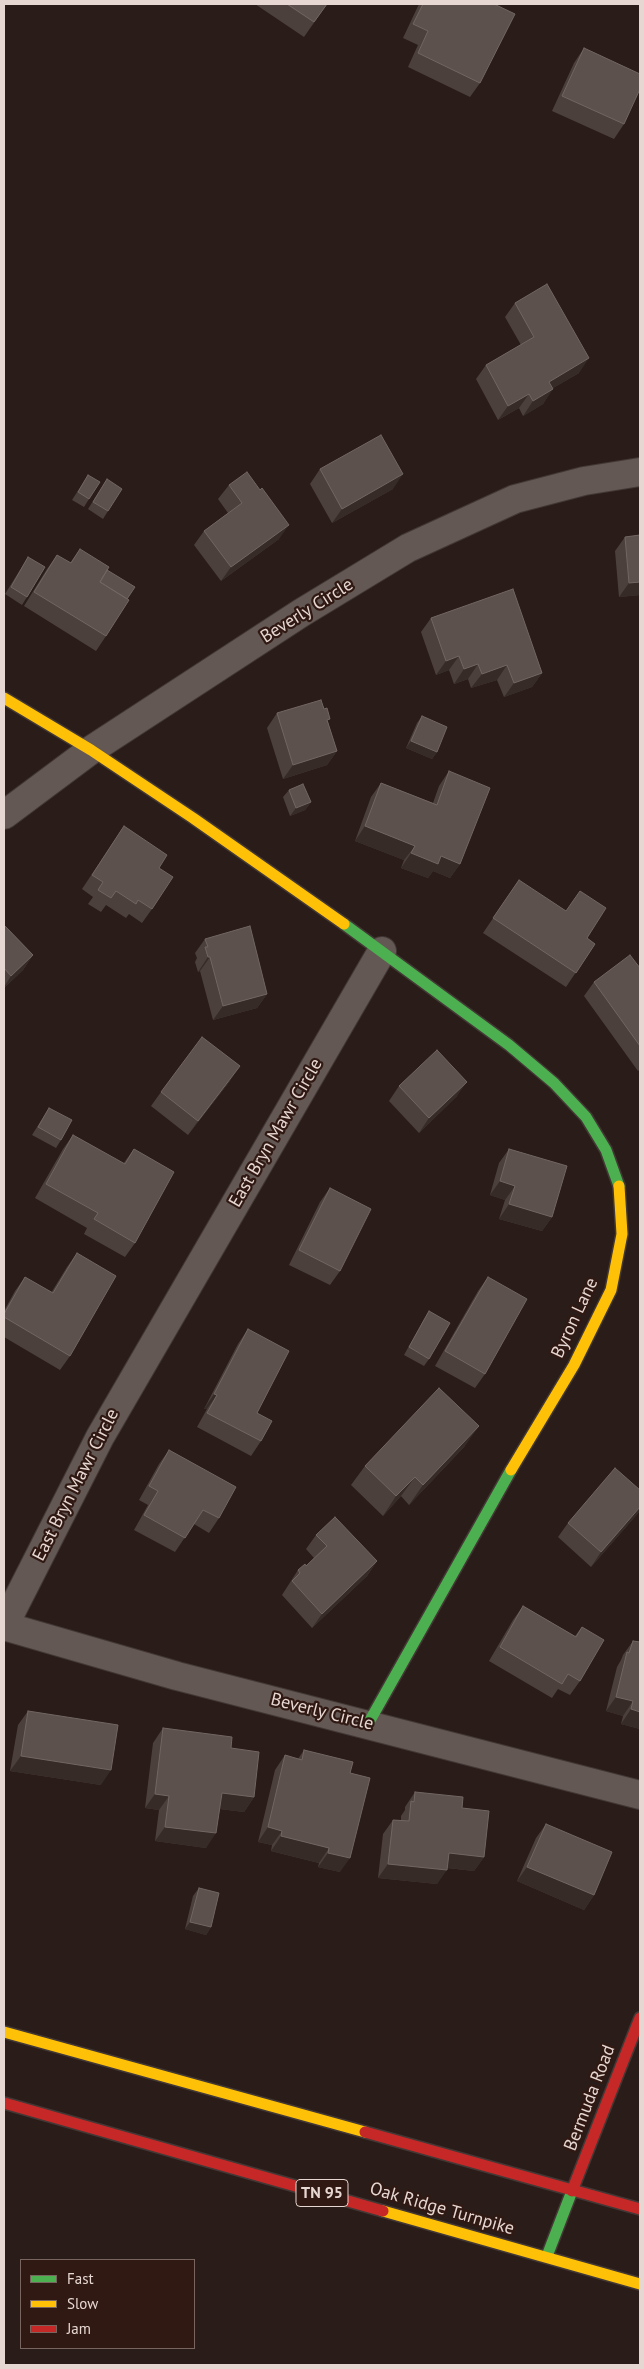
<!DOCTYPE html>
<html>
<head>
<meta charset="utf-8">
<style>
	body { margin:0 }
	#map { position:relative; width:644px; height:2369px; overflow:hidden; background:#2a1d19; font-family:"PT Sans",sans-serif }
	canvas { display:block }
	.frame { position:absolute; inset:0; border:5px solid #e7d7d3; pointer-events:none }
	.legend { position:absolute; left:20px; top:2259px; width:175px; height:90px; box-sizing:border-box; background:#301913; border:1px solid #796560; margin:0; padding:6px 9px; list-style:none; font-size:15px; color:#e7d7d3 }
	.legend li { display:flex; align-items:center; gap:10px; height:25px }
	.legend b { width:25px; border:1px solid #796560 }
</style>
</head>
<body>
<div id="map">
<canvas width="644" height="2369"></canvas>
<div class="frame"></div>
<ul class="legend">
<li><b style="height:6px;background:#4caf50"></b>Fast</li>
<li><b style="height:6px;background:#ffc107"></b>Slow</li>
<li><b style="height:6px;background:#c62828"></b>Jam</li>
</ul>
</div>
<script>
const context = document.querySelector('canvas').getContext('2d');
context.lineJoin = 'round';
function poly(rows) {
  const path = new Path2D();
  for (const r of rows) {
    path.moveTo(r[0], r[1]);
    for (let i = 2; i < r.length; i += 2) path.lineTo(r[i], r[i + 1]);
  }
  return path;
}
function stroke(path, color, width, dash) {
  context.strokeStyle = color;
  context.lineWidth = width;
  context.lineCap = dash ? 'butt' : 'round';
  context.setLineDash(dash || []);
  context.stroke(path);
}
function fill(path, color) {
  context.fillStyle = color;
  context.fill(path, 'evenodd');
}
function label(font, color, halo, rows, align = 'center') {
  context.font = font + ' "PT Sans",sans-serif';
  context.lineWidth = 4.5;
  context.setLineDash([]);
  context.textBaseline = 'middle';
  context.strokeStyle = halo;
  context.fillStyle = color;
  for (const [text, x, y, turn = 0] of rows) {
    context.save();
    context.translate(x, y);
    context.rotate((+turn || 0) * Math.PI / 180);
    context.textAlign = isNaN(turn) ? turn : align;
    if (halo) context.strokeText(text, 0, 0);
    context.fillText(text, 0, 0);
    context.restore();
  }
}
const street = poly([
	[4,815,91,750,301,613,408,548,515,499,584,481,640,472],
	[4,1626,100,1437,382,951],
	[4,1626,177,1676,640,1795]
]);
const fast = poly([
	[344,924,509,1045,554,1083,586,1117,606,1150,619,1186],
	[368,1724,511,1470],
	[547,2256,572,2191]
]);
const slow = poly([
	[4,698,91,750,193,818,344,924],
	[511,1470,574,1365,611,1290,622,1234,619,1186],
	[4,2032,365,2132],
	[383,2211,640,2284]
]);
const jam = poly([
	[4,2103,383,2211],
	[365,2132,640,2209],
	[572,2191,640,2018]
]);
const wall = poly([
	[255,4,327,4,304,37],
	[419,4,494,4,480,83,470,97,408,67,418,45,403,38],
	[584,48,624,124,614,139,552,111,574,63],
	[515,303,579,373,553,388,543,404,523,416,519,408,498,420,476,379,486,365,521,345,505,317],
	[320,469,393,489,332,523,310,484],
	[88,475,89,499,84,507,72,500],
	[107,479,108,511,103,519,88,509],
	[229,485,279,539,221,581,194,545,204,531,228,513,218,499],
	[640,535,640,595,619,597,615,551,625,537],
	[80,549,105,574,127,599,106,636,96,651,24,606,47,569,57,555,70,563],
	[28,557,27,597,22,605,5,594],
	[431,618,542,673,532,687,504,697,497,680,471,688,468,679,454,684,449,670,436,675,421,632],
	[277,713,328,722,337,751,327,765,283,779,267,728],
	[422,716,437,752,432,759,406,748,417,723],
	[449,771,460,864,450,878,433,871,428,878,401,868,404,860,355,841,371,797,381,783,433,803,439,786],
	[289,790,311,802,305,810,290,816,283,797],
	[124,826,159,868,152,909,142,923,129,914,126,918,106,905,101,912,88,904,93,897,82,889],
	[519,880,587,938,595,944,566,987,483,933],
	[4,925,33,955,23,970,4,988],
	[205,939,267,994,257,1008,213,1020,200,971,198,972,195,962,197,958,195,953],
	[640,968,640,1069,638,1071,584,996,594,982],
	[230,1081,188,1135,151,1106,161,1092],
	[399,1086,457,1096,419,1133,389,1101],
	[49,1108,61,1140,56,1148,32,1135],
	[73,1135,123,1164,134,1149,135,1243,125,1257,84,1234,87,1228,35,1198,63,1149],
	[509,1149,552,1217,542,1231,499,1219,505,1200,490,1195,499,1163],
	[330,1188,340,1271,330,1285,289,1265,320,1202],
	[77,1253,70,1356,60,1370,4,1337,4,1311,15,1291,25,1277,51,1293,67,1267],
	[488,1277,485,1374,475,1388,435,1366,478,1291],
	[429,1311,429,1359,424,1366,404,1355,424,1319],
	[248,1329,261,1441,251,1456,197,1427,207,1409,204,1409,238,1344],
	[465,1446,409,1505,401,1496,383,1516,351,1485,365,1466],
	[169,1450,219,1518,209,1533,194,1524,175,1552,134,1530,148,1505,139,1500,159,1464],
	[639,1512,591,1567,558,1537,568,1523],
	[316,1535,377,1561,367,1576,312,1628,282,1595,298,1570,306,1566,314,1558,306,1549],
	[523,1606,575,1636,582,1627,580,1681,570,1695,558,1689,552,1698,489,1661,513,1620],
	[633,1641,640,1642,640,1729,621,1724,623,1716,606,1711,617,1667,621,1660,623,1655],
	[28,1711,101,1785,10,1771,18,1725],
	[163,1728,231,1748,254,1797,244,1812,220,1809,206,1848,155,1841,159,1810,145,1808,153,1743],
	[304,1750,350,1773,340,1872,318,1867,319,1863,271,1851,272,1845,258,1842,275,1770,285,1755,298,1759],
	[415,1792,462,1808,484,1857,474,1871,447,1868,437,1884,378,1878,383,1834,393,1820,401,1820,401,1816,405,1810,405,1807],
	[546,1824,594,1895,584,1910,517,1881,536,1838],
	[199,1888,211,1927,206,1935,185,1929,193,1896]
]);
const shadedWall = poly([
	[589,358,579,373,539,396,549,382],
	[553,389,543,404,523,416,533,401],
	[529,394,519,408,498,420,508,406],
	[403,474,393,489,332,523,342,509],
	[289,525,279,539,221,581,231,567],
	[640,582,640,595,619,597,629,583],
	[459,656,449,670,436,675,446,661],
	[478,664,468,679,454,684,464,669],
	[507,665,497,680,471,688,482,674],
	[542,673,532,687,504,697,514,683],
	[411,741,437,752,432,759,406,748],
	[337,751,327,765,283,779,293,765],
	[311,802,305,810,290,816,296,808],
	[365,826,415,846,404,860,355,841],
	[411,853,441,856,460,864,450,878,433,871,428,878,401,868],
	[33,955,23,970,4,988,4,987,11,976],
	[208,957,210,957,200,971,198,972],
	[267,994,257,1008,213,1020,223,1006],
	[240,1066,230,1081,188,1135,198,1121],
	[467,1082,457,1096,419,1133,429,1118],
	[500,1181,515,1186,505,1200,490,1195],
	[509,1204,552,1217,542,1231,499,1219],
	[214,1394,217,1395,207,1409,204,1409],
	[479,1426,465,1446,409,1505,423,1485],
	[415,1477,401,1496,383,1516,396,1496],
	[640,1507,640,1510,639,1512,591,1567,601,1552],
	[377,1561,367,1576,312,1628,322,1614],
	[616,1697,633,1701,623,1716,606,1711],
	[631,1709,640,1712,640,1729,621,1724],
	[21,1756,111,1770,101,1785,10,1771],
	[222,1793,254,1797,244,1812,212,1808],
	[155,1794,169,1796,159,1810,145,1808],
	[165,1827,216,1833,206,1848,155,1841],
	[268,1827,282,1831,272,1845,258,1842],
	[281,1836,329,1848,319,1863,271,1851],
	[328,1853,350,1858,340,1872,318,1867],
	[449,1853,484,1857,474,1871,439,1867],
	[388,1864,447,1870,437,1884,378,1878],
	[527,1867,594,1895,584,1910,517,1881],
	[190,1922,211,1927,206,1935,185,1929]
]);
const building = poly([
	[287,4,327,4,314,22,287,4],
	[423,4,494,4,515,14,480,83,418,53,428,31,413,24,423,4],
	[584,48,640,74,640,89,624,124,562,96,584,48],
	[547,284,589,358,549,382,553,389,533,401,529,394,508,406,486,365,534,337,515,303,547,284],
	[381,435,403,474,342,509,320,469,381,435],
	[247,472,260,490,262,488,289,525,231,567,204,531,242,503,229,485,247,472],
	[88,475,100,482,89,499,78,492,88,475],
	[107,479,122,489,108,511,93,502,107,479],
	[640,535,640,582,629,583,625,537,640,535],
	[80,549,109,567,100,582,129,600,106,636,34,592,57,555,71,563,80,549],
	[28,557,45,567,27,597,11,587,28,557],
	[107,570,135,587,127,599,100,582,107,570],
	[513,589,542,673,514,683,507,665,482,674,478,664,464,669,459,656,446,661,431,618,513,589],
	[321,700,324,709,327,708,330,719,327,720,337,751,293,765,277,713,321,700],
	[422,716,447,727,437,752,411,741,422,716],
	[449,771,490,788,460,864,441,856,438,864,411,853,415,846,365,826,381,783,437,805,449,771],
	[303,784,311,802,296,808,289,790,303,784],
	[124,826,167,855,159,868,173,877,152,909,138,900,136,904,116,891,111,898,98,890,103,882,92,875,124,826],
	[519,880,566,911,580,891,606,908,587,938,595,944,576,973,493,918,519,880],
	[4,925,33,955,11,976,4,968,4,925],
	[250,926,267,994,223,1006,210,957,208,957,205,947,208,947,205,939,250,926],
	[630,955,640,968,640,1046,594,982,630,955],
	[202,1037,240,1066,198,1121,161,1092,202,1037],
	[437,1050,467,1082,429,1118,399,1086,437,1050],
	[49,1108,72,1120,61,1140,38,1127,49,1108],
	[73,1135,125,1164,134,1149,174,1172,135,1243,94,1219,98,1213,46,1184,73,1135],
	[509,1149,567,1166,552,1217,509,1204,515,1186,500,1181,509,1149],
	[330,1188,371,1209,340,1271,299,1250,330,1188],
	[77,1253,116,1276,70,1356,4,1317,4,1314,25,1277,53,1293,77,1253],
	[488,1277,527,1299,485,1374,445,1351,488,1277],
	[429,1311,450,1323,429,1359,409,1347,429,1311],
	[248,1329,289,1351,257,1413,272,1421,261,1441,207,1413,217,1395,214,1394,248,1329],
	[439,1388,479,1426,423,1485,415,1477,396,1496,365,1466,439,1388],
	[169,1450,236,1487,219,1518,203,1510,185,1538,144,1515,158,1491,149,1486,169,1450],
	[615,1468,640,1490,640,1507,601,1552,568,1523,615,1468],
	[335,1517,377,1561,322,1614,292,1581,300,1573,298,1570,305,1564,306,1566,327,1546,316,1535,335,1517],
	[523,1606,576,1637,582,1627,604,1640,580,1681,568,1674,562,1684,500,1647,523,1606],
	[633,1641,640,1642,640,1712,631,1709,633,1701,616,1697,627,1652,629,1653,633,1641],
	[28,1711,118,1725,111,1770,21,1756,28,1711],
	[163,1728,232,1737,231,1748,259,1752,254,1797,222,1793,216,1833,165,1827,169,1796,155,1794,163,1728],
	[304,1750,353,1762,350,1773,370,1778,350,1858,328,1853,329,1848,281,1836,282,1831,268,1827,285,1755,302,1760,304,1750],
	[415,1792,463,1797,462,1808,489,1811,484,1857,449,1853,447,1870,388,1864,393,1820,409,1821,411,1801,414,1802,415,1792],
	[546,1824,612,1852,594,1895,527,1867,546,1824],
	[199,1888,219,1893,211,1927,190,1922,199,1888]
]);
const shields = [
	[322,2193,52]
];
const shieldNames = [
	["TN 95",322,2193]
];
const streetNames = [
	["Beverly Circle",307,611,-32],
	["East Bryn Mawr Circle",276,1133,-60],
	["Byron Lane",575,1318,-65],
	["East Bryn Mawr Circle",76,1485,-63],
	["Beverly Circle",322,1712,14],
	["Bermuda Road",590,2098,-69],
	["Oak Ridge Turnpike",442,2209,16]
];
stroke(street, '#433835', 30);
stroke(fast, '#433835', 14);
stroke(slow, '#433835', 14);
stroke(jam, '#433835', 14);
stroke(street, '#645855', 28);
stroke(fast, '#4caf50', 11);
stroke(slow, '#ffc107', 11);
stroke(jam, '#c62828', 11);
fill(wall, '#4c403d');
fill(shadedWall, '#372b28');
fill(building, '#5c514d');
stroke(building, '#726662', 1);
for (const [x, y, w] of shields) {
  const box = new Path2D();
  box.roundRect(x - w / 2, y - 13.5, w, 27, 4);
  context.fillStyle = '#301913';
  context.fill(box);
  stroke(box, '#e7d7d3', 1);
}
label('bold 16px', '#e7d7d3', null, shieldNames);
label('18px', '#e7d7d3', '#301913', streetNames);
</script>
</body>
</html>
